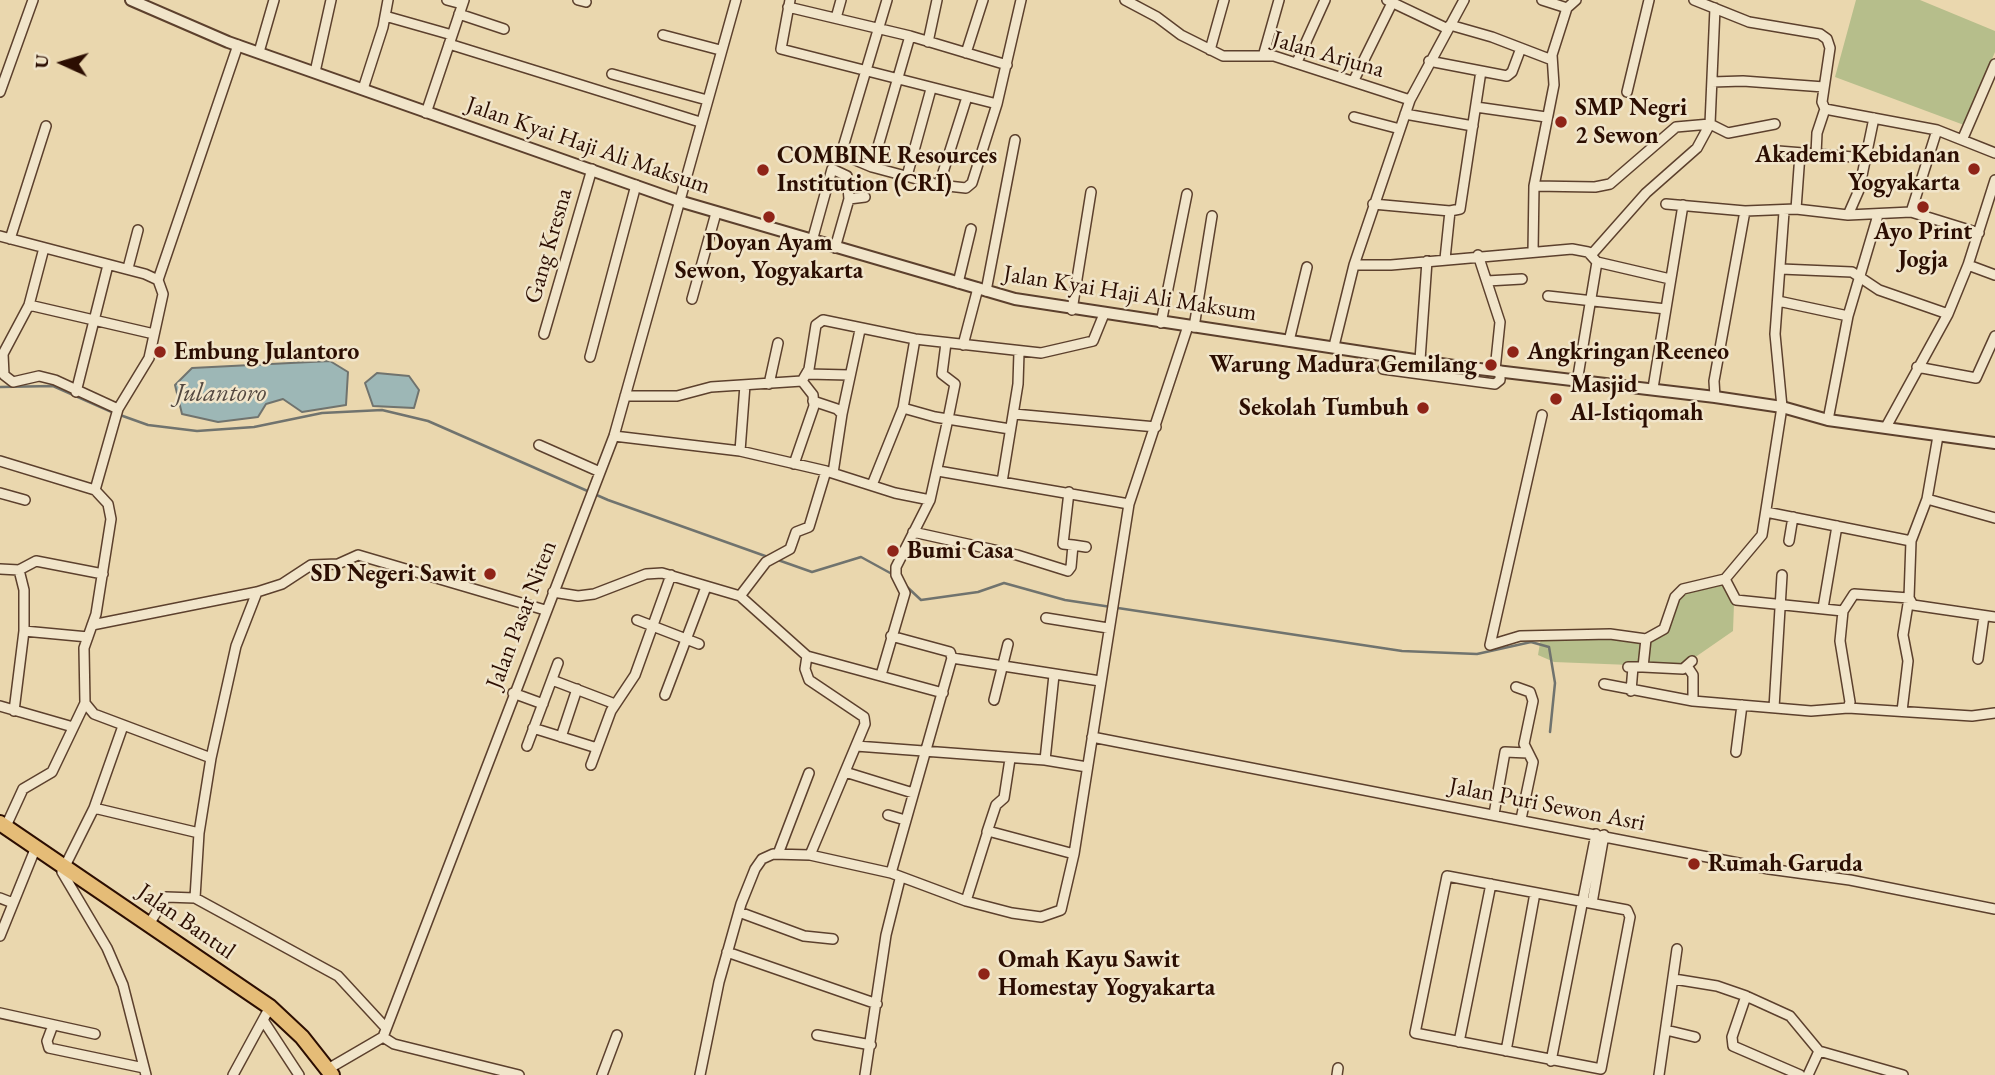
<!DOCTYPE html>
<html>
<head>
<meta charset="utf-8">
<style>
	body { margin:0 }
	#map { position:relative; width:1995px; height:1075px; overflow:hidden; background:#ead7ae; font-family:"EB Garamond",serif }
	canvas { display:block }
	.north { position:absolute; left:28px; top:28px; width:70px; height:70px; -webkit-text-stroke:5px #f1e5ca; paint-order:stroke; rotate:274deg; font-size:19px; font-weight:700; line-height:28px; text-align:center; color:#2c0e02 }
	.north::after { content:''; display:block; margin:auto; width:24px; height:32px; background:#2c0e02; clip-path:polygon(50% 0,100% 100%,50% 72%,0 100%) }
</style>
</head>
<body>
<div id="map">
<canvas width="1995" height="1075"></canvas>
<div class="north">U</div>
</div>
<script>
const context = document.querySelector('canvas').getContext('2d');
context.lineJoin = 'round';
function fill(path, color) {
  context.fillStyle = color;
  context.fill(path, 'evenodd');
}
function poly(rows) {
  const path = new Path2D();
  for (const r of rows) {
    path.moveTo(r[0], r[1]);
    for (let i = 2; i < r.length; i += 2) path.lineTo(r[i], r[i + 1]);
  }
  return path;
}
function stroke(path, color, width, dash) {
  context.strokeStyle = color;
  context.lineWidth = width;
  context.lineCap = dash ? 'butt' : 'round';
  context.setLineDash(dash || []);
  context.stroke(path);
}
function label(font, color, halo, rows, align = 'center') {
  context.font = font + ' "EB Garamond",serif';
  context.lineWidth = 5;
  context.setLineDash([]);
  context.textBaseline = 'middle';
  context.strokeStyle = halo;
  context.fillStyle = color;
  for (const [text, x, y, turn = 0] of rows) {
    context.save();
    context.translate(x, y);
    context.rotate((+turn || 0) * Math.PI / 180);
    context.textAlign = isNaN(turn) ? turn : align;
    if (halo) context.strokeText(text, 0, 0);
    context.fillText(text, 0, 0);
    context.restore();
  }
}
const green = poly([
	[1856,0,1920,0,1995,31,1995,52,1964,125,1835,77],
	[1725,585,1734,604,1733,631,1681,667,1554,662,1538,655,1541,637,1610,636,1646,643,1665,632,1675,602,1685,592]
]);
const water = poly([
	[330,361,348,372,346,405,302,412,283,399,266,404,258,417,218,422,182,414,175,385,192,368,330,361],
	[377,373,409,376,419,390,414,408,373,406,365,383,377,373]
]);
const stream = poly([
	[0,387,53,386,114,413],
	[120,415,148,425,197,431,254,427,322,413,382,410,428,421,608,500,768,557],
	[778,560,812,572,861,557,892,574],
	[905,585,921,600,978,592,1004,583,1065,600,1402,651,1477,654,1531,642,1549,647,1555,683,1550,732]
]);
const minor = poly([
	[447,0,462,4],
	[578,0,586,2],
	[790,0,781,49,997,104],
	[887,0,841,154,872,167,939,185,966,188,972,183,997,104,1021,0],
	[1125,0,1157,17,1181,35,1223,56,1274,56,1410,100],
	[1387,0,1448,29],
	[1542,0,1567,8],
	[1694,0,1749,22,1820,34,1827,39,1830,48,1822,102,1825,109,1817,133,1816,154],
	[788,7,910,36,1007,65],
	[459,14,504,29],
	[385,16,452,35],
	[836,18,841,0],
	[1450,25,1492,37,1552,60],
	[663,35,720,50],
	[928,42,937,0],
	[449,44,700,122],
	[1210,50,1224,0],
	[259,52,274,0],
	[966,53,983,0],
	[1264,53,1279,0],
	[1429,61,1507,76,1512,72,1521,48],
	[1297,62,1325,0],
	[315,72,331,0],
	[612,74,707,100],
	[1354,80,1392,3],
	[1712,82,1743,81,1824,87],
	[363,89,383,27,388,0],
	[0,92,33,0],
	[1627,92,1649,0],
	[1476,107,1546,117],
	[1825,109,1937,130,1995,153],
	[426,113,464,0],
	[1405,114,1473,126],
	[1354,117,1400,129],
	[1963,138,1995,64],
	[1778,151,1866,158],
	[872,167,910,36],
	[907,176,931,89],
	[939,185,967,97],
	[1534,186,1595,187,1610,184,1676,127,1710,124,1728,133,1775,124],
	[1373,204,1450,211,1460,209,1481,71],
	[1666,204,1745,211,1796,209,1848,215,1911,212,1979,233],
	[1796,209,1800,154],
	[1911,212,1937,130],
	[1848,215,1859,190,1874,118],
	[0,236,145,274,158,280,163,294,149,358,118,409,95,490,108,504,111,519,96,614,84,648,85,703,52,772,23,789,6,826],
	[10,239,46,126],
	[812,241,832,169,847,176,849,199],
	[44,248,29,305,3,354,4,375,13,382,39,376,55,380,118,409],
	[835,248,849,199,865,197],
	[1533,252,1534,186,1554,85,1552,55,1567,8,1576,0],
	[1592,254,1646,193,1697,148,1710,124,1715,8],
	[1478,255,1500,322,1495,370],
	[1445,259,1450,211],
	[1354,265,1391,265,1572,249,1588,252,1597,262,1670,279],
	[1968,265,1995,275],
	[128,268,138,230],
	[1781,269,1852,272,1879,290,1948,314],
	[158,280,238,45],
	[1487,281,1522,279],
	[958,283,971,229],
	[986,291,1015,140],
	[1548,296,1666,309],
	[692,299,716,213],
	[1778,301,1848,316],
	[29,305,154,334],
	[1072,310,1091,192],
	[1161,323,1187,194],
	[1194,327,1212,216],
	[544,334,592,169],
	[1289,341,1307,267],
	[963,345,978,288],
	[1334,346,1354,265,1410,100,1464,0],
	[590,357,636,185],
	[1420,360,1427,261],
	[1917,367,1976,378,1995,336],
	[1383,369,1495,384,1500,380,1500,371],
	[807,374,849,375],
	[1577,382,1597,262],
	[769,384,778,343],
	[1653,388,1683,205],
	[76,392,108,265],
	[625,396,677,396,711,387,802,381,809,369,816,325,823,320,915,339,1041,353,1093,341,1104,314],
	[1715,397,1714,381,1745,211],
	[813,401,837,409,842,414,833,473],
	[903,408,935,417,1010,429],
	[842,414,860,330],
	[1014,414,1156,427],
	[1542,415,1490,645,1520,636,1610,634,1646,639,1664,629,1675,597,1683,589,1725,579,1762,535,1782,407,1775,334,1784,212],
	[1828,420,1848,316,1878,215],
	[1886,427,1948,314,1968,265,1995,180],
	[614,436,740,451,826,471,895,493,930,500],
	[539,445,600,472],
	[740,451,745,385],
	[0,461,95,490],
	[794,464,814,406,813,395,802,381],
	[938,471,1129,504],
	[1002,482,1018,384,1019,352],
	[872,485,903,408,915,339],
	[0,493,25,500],
	[1927,499,1995,518],
	[1766,512,1911,541,1927,499,1938,436],
	[913,532,1017,555,1068,571,1071,567,1073,545,1063,544,1069,492],
	[1789,541,1793,517],
	[1911,541,1909,598,1913,605,1995,617],
	[1073,545,1086,547],
	[0,569,19,570,36,561,103,574],
	[1725,579,1736,600,1843,611,1854,594,1909,598,1903,635,1908,661,1902,711],
	[553,592,578,596,594,594,646,574,662,573,740,596,807,656,805,669,809,680,864,717,865,724,810,855],
	[740,596,766,562,790,549,796,532,809,527,826,471],
	[1823,608,1837,526],
	[1046,618,1108,628],
	[637,620,699,644],
	[92,625,257,592,282,584,311,565,338,564,358,555,545,610],
	[24,631,88,637],
	[891,636,950,652,952,658],
	[807,656,943,693],
	[1978,659,1984,616],
	[1687,666,1693,675,1693,701],
	[1628,667,1643,667,1646,639],
	[1643,667,1683,669,1692,661],
	[881,675,905,593,896,575,896,567,930,500,948,419,955,384,942,374,946,343],
	[1054,675,1045,760,1087,767],
	[552,680,615,704],
	[1604,684,1693,701,1811,711,1848,708,1850,702,1840,641,1843,611],
	[1516,687,1530,692,1533,701,1524,744,1533,762,1521,819],
	[1631,691,1633,667],
	[513,693,543,704],
	[665,695,706,587],
	[994,700,1008,644],
	[85,703,94,714,211,758,199,833,195,898],
	[0,706,73,727],
	[1774,708,1782,575],
	[1848,708,1972,716,1995,713],
	[14,711,24,631,24,590,19,570],
	[123,726,94,808,62,872,107,948,123,985,146,1075],
	[533,728,597,748],
	[561,737,577,689],
	[1092,737,1769,869,1850,880,1995,909],
	[527,746,558,663],
	[856,746,1045,760],
	[1736,752,1742,705],
	[211,758,236,646,257,592],
	[591,765,611,711,635,675,671,575],
	[845,772,913,793],
	[94,808,199,833],
	[1494,814,1505,752,1528,753],
	[888,815,905,820],
	[987,832,996,805,1004,798,1010,759],
	[778,854,809,773],
	[891,873,952,658,1100,681],
	[1447,876,1627,910,1630,917,1601,1069,1415,1033,1447,876],
	[0,898,13,903],
	[966,901,988,831,1074,854],
	[1592,903,1604,835],
	[739,912,804,936,833,939],
	[149,924,166,897,195,898,338,976,386,1028],
	[0,936,36,847],
	[727,952,877,1004],
	[1674,979,1717,986,1746,996,1790,1016,1819,1051,1903,1075],
	[1746,996,1732,1037,1733,1046,1800,1075],
	[0,1013,95,1034],
	[263,1020,299,1075],
	[53,1025,47,1041,49,1048,144,1068],
	[1666,1030,1695,1037],
	[817,1035,871,1045],
	[383,1037,394,1044,519,1075],
	[1459,1042,1491,884],
	[1506,1051,1535,893],
	[1551,1061,1596,834],
	[328,1069,383,1037,614,436,736,0],
	[233,1075,270,1007],
	[602,1075,617,1035],
	[700,1075,719,982,741,904,755,869,762,859,773,854,810,855,891,873,966,901,1012,913,1041,917,1061,910,1074,854,1129,504,1188,326],
	[865,1075,886,935,900,879],
	[1337,1075,1338,1068],
	[1659,1075,1677,949],
	[1808,1075,1819,1051]
]);
const tertiary = poly([
	[131,0,228,42,679,201,1015,299,1454,366,1715,397,1782,407,1828,420,1995,443]
]);
const primary = poly([
	[0,823,270,1007,302,1037,332,1075]
]);
const markers = [
	[1561,122,7,"#8f2418"],
	[1974,169,7,"#8f2418"],
	[763,170,7,"#8f2418"],
	[1923,207,7,"#8f2418"],
	[769,217,7,"#8f2418"],
	[160,352,7,"#8f2418"],
	[1513,352,7,"#8f2418"],
	[1491,365,7,"#8f2418"],
	[1556,399,7,"#8f2418"],
	[1423,408,7,"#8f2418"],
	[893,551,7,"#8f2418"],
	[490,574,7,"#8f2418"],
	[1694,864,7,"#8f2418"],
	[984,974,7,"#8f2418"]
];
const streetNames = [
	["Jalan Arjuna",1328,55,16],
	["Jalan Kyai Haji Ali Maksum",588,146,19],
	["Gang Kresna",549,246,-74],
	["Jalan Kyai Haji Ali Maksum",1130,294,9],
	["Jalan Pasar Niten",522,615,-69],
	["Jalan Puri Sewon Asri",1547,805,11],
	["Jalan Bantul",186,922,35]
];
const poiNames = [
	["SMP Negri",1575,108],
	["2 Sewon",1575,136],
	["Akademi Kebidanan",1960,155,"right"],
	["Yogyakarta",1960,183,"right"],
	["COMBINE Resources",777,156],
	["Institution (CRI)",777,184],
	["Ayo Print",1923,232,"center"],
	["Jogja",1923,260,"center"],
	["Doyan Ayam",769,243,"center"],
	["Sewon, Yogyakarta",769,271,"center"],
	["Embung Julantoro",174,352],
	["Angkringan Reeneo",1527,352],
	["Warung Madura Gemilang",1477,365,"right"],
	["Masjid",1570,385],
	["Al-Istiqomah",1570,413],
	["Sekolah Tumbuh",1409,408,"right"],
	["Bumi Casa",907,551],
	["SD Negeri Sawit",476,574,"right"],
	["Rumah Garuda",1708,864],
	["Omah Kayu Sawit",998,960],
	["Homestay Yogyakarta",998,988]
];
const waterNames = [
	["Julantoro",221,394]
];
fill(green, '#b6be8b');
fill(water, '#9db7b6');
stroke(water, '#70736e', 2);
stroke(stream, '#70736e', 2.5);
stroke(minor, '#5c402d', 12);
stroke(tertiary, '#5c402d', 14);
stroke(primary, '#2c0e02', 18);
stroke(minor, '#f1e5ca', 9);
stroke(tertiary, '#f1e5ca', 10);
stroke(primary, '#e5bc77', 14);
for (const [x, y, r, color] of markers) {
  const dot = new Path2D();
  dot.arc(x, y, r, 0, 2 * Math.PI);
  context.fillStyle = color;
  context.fill(dot);
  stroke(dot, '#f1e5ca', 2.5);
}
label('24px', '#2c0e02', '#f1e5ca', streetNames);
label('bold 24px', '#2c0e02', '#f1e5ca', poiNames, 'left');
label('italic 26px', '#544941', '#f1e5ca', waterNames);
</script>
</body>
</html>
